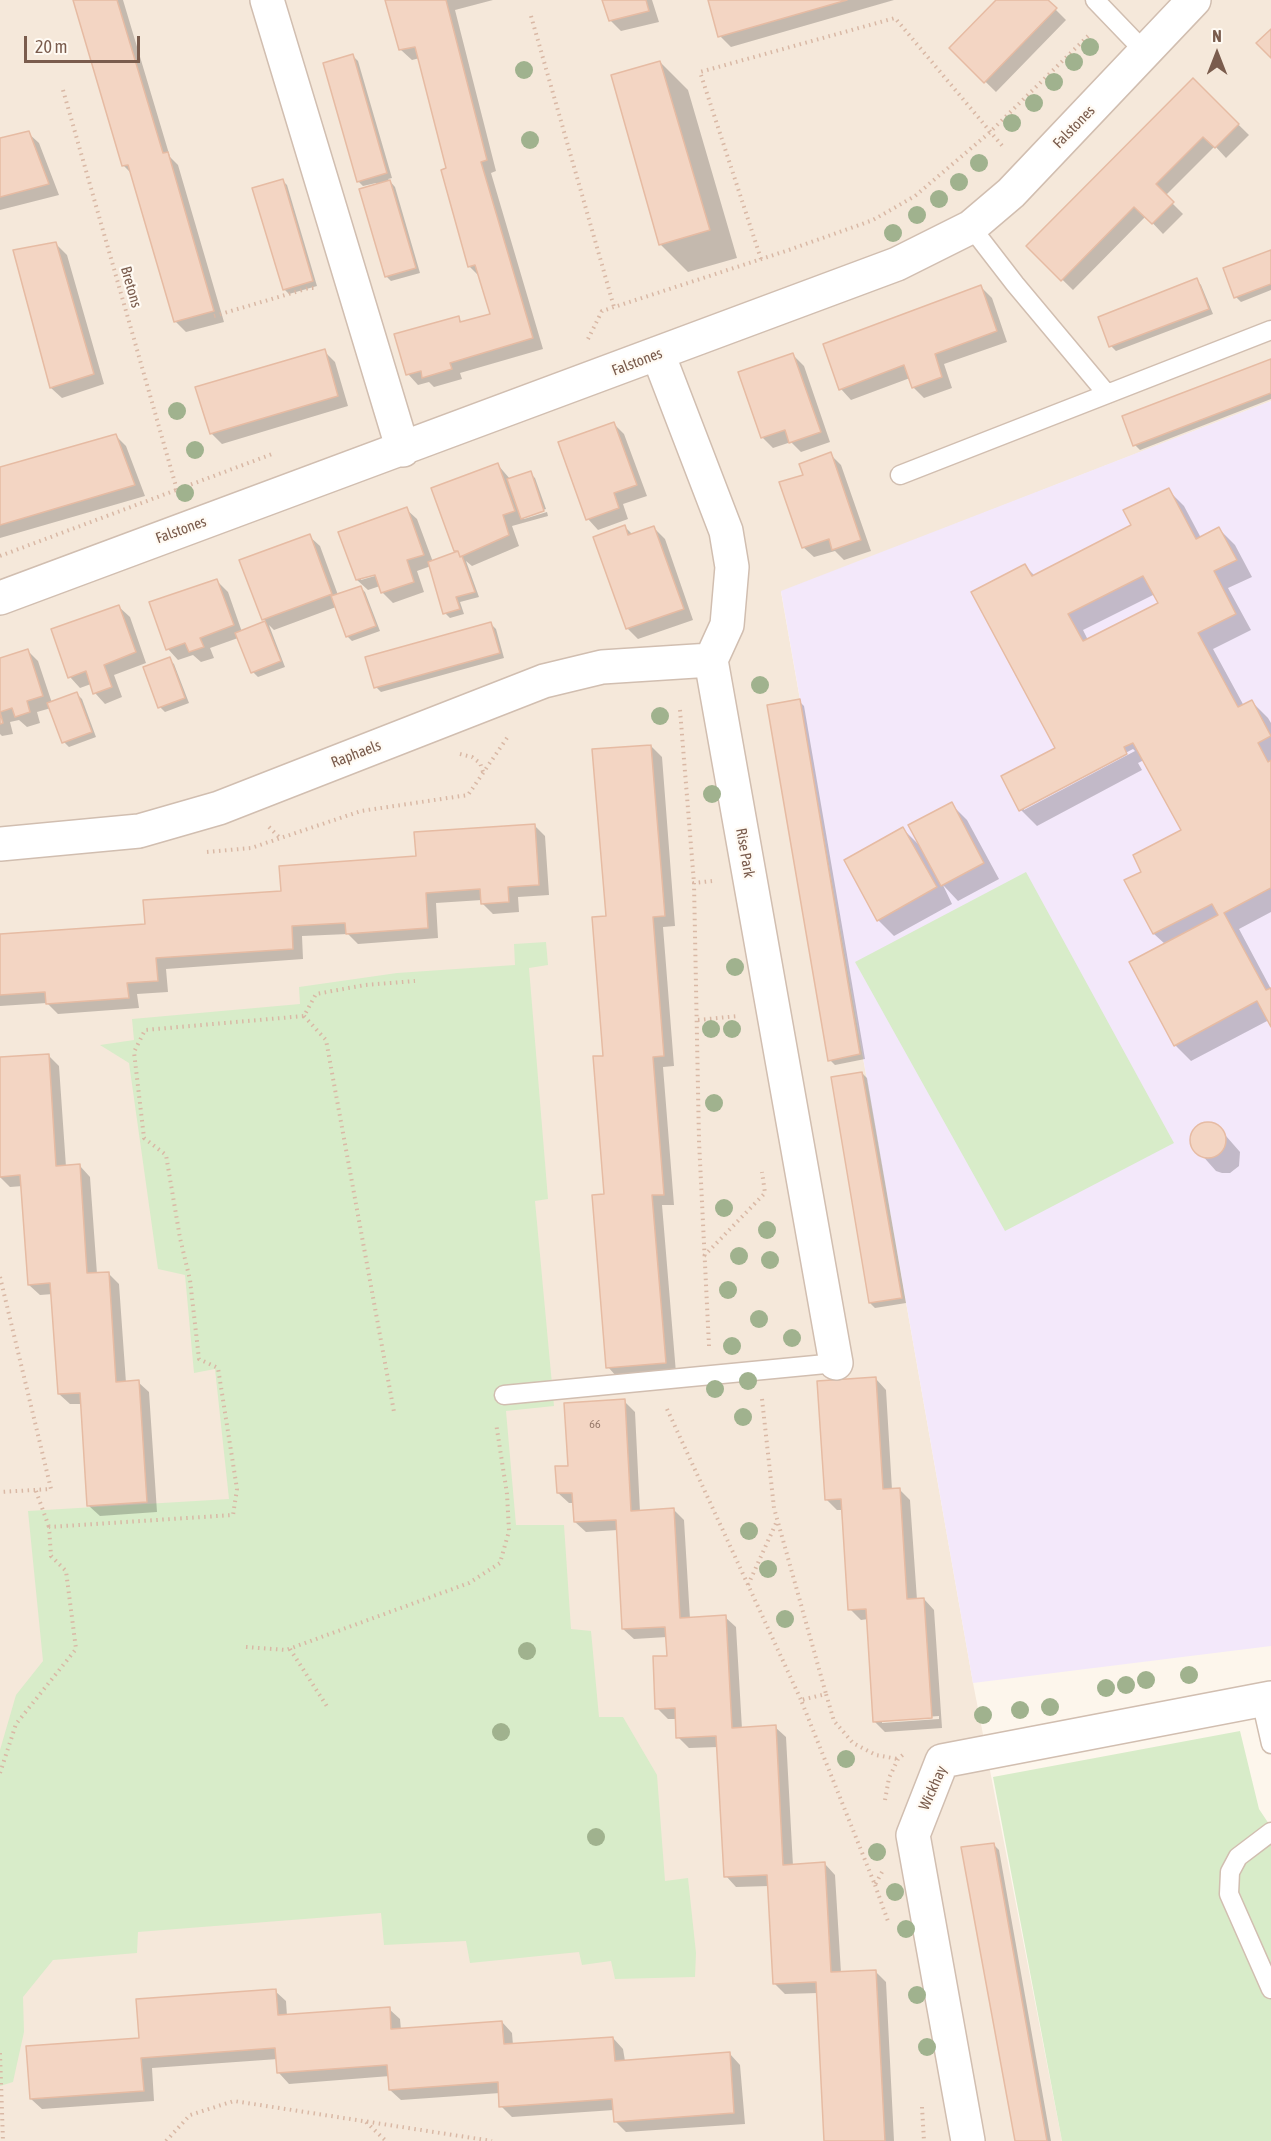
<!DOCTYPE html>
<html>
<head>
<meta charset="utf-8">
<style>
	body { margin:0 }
	#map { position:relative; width:1271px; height:2141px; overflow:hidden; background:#fdf6ec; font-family:"Asap Condensed",sans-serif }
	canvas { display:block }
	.north { position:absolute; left:1187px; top:24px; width:60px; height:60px; -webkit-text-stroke:4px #fffaf3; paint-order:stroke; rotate:0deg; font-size:16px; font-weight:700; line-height:24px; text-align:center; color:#7a5c4d }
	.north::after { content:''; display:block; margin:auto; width:21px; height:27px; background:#7a5c4d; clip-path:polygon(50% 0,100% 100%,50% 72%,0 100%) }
	.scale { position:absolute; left:24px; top:36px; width:116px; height:27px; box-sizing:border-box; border:3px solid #7a5c4d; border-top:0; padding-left:8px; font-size:18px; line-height:21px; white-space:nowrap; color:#7a5c4d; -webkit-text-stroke:4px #fffaf3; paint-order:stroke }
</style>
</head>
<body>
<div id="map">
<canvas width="1271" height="2141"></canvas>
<div class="north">N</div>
<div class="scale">20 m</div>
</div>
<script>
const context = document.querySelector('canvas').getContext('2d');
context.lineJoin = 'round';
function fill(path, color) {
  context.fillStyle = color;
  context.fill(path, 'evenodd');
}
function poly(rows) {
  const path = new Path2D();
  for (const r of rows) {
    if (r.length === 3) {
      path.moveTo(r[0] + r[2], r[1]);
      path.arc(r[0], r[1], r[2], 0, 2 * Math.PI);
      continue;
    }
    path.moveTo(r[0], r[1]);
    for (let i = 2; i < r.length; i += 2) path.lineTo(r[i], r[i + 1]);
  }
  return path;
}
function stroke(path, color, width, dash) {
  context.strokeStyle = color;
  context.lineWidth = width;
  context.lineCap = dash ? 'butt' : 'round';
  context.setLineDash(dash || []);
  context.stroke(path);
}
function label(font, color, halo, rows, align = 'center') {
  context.font = font + ' "Asap Condensed",sans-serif';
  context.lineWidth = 4.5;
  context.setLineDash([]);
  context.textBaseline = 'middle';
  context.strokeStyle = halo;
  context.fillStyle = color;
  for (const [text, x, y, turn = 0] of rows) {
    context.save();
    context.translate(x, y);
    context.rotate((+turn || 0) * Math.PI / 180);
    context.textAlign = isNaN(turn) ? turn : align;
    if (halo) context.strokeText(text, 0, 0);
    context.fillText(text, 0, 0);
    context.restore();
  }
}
const residential = poly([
	[0,0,1271,0,1271,401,781,592,973,1683,1062,2141,0,2141]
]);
const education = poly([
	[1271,401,1271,1646,973,1683,781,591]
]);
const green = poly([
	[1026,872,1174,1143,1005,1231,855,962],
	[546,942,548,965,529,968,548,1199,535,1201,554,1406,506,1411,516,1525,564,1525,571,1629,591,1631,599,1717,623,1717,657,1775,665,1881,688,1878,696,1953,695,1977,615,1979,611,1961,582,1965,579,1952,470,1963,466,1941,384,1945,381,1913,138,1932,137,1953,53,1960,23,1997,24,2032,13,2082,0,2086,0,1750,16,1695,43,1661,28,1511,229,1499,215,1369,194,1373,185,1275,158,1269,129,1063,100,1045,134,1040,132,1019,300,1004,299,987,397,973,515,965,514,944],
	[1240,1731,1259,1809,1271,1827,1271,2141,1062,2141,993,1777]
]);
const shadow = poly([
	[75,0,123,0,170,157,178,165,224,322,186,332,175,321,133,175,124,166],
	[386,0,493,0,455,10,496,171,491,173,543,349,460,373,462,379,434,387,429,382,418,385,408,374,458,318,463,323,492,315,480,277,469,266,448,169,420,58,412,60,401,50],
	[603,0,652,0,659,22,621,31,610,20],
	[709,0,894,0,731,47,720,36],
	[998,0,1046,0,1066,20,996,92,951,48],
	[353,56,358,61,392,178,388,179,395,187,420,273,391,281,386,276,376,183,363,186,358,181],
	[660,62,688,90,737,258,688,272,660,244],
	[1193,80,1249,135,1226,158,1215,146,1165,196,1183,214,1163,234,1146,216,1073,290,1028,246],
	[28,133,39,143,59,195,0,210,0,139],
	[282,180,287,185,317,286,289,294,284,289],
	[56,244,67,255,104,384,62,398,51,388,15,251],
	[1271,252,1271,290,1241,302,1236,297],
	[1196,279,1201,285,1213,314,1116,351,1111,346],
	[981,287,992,298,1007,342,944,364,952,388,924,398,913,387,910,378,851,400,841,389],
	[324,351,335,362,348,406,222,444,211,433],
	[793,355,804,366,830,442,801,452,791,442,773,448,762,437],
	[1271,361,1271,399,1140,450,1135,445],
	[614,424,624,434,647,496,623,504,628,519,598,530,588,519],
	[115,435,126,446,145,496,0,538,0,468],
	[830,454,841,465,871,551,844,560,835,551,814,557,803,547,805,476],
	[498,465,510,479,530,473,535,478,546,509,524,516,524,519,547,512,548,516,512,526,519,546,472,566,466,561,479,597,460,602,464,614,450,618,445,613,431,566,417,571,424,592,393,603,382,592,380,586,368,590,357,580,406,509,417,519,433,562,458,552,456,551],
	[382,574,361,580,361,577],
	[1168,490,1184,506,1201,538,1219,529,1235,545,1252,577,1228,588,1251,630,1213,649,1244,706,1252,702,1268,718,1271,723,1271,912,1239,929,1271,989,1271,1024,1269,1020,1191,1061,1175,1045,1165,944,1154,934,1126,880,1143,873,1183,831,1144,760,1138,763,1142,770,1037,826,1021,810,1057,749,1025,566,1035,576,1133,526],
	[1155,594,1160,604,1088,640,1083,630],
	[1133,749,1135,751,1024,810,1024,807],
	[625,527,633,535,654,528,665,539,693,620,638,639,627,628],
	[309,536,320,546,338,595,360,587,365,592,380,631,352,641,347,636,336,607,274,630,269,625,285,667,258,677,253,672,238,638,210,648,214,658,201,662,193,655,178,660,168,649,217,581,228,592,242,632,266,622,264,619],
	[119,607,130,617,146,663,114,675,122,697,105,704,95,693,91,684,80,688,70,677,53,630],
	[491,624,496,629,504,658,381,692,376,687],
	[27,650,38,661,52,703,76,693,82,699,96,737,69,747,64,742,51,708,37,712,40,723,27,727,19,720,10,722,13,734,2,736,0,734,0,660],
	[169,659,174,664,189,703,165,712,160,707],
	[799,701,804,706,865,1059,835,1065,830,1060],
	[651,746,662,757,675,926,663,927,674,1066,663,1067,674,1205,662,1205,676,1373,618,1378,608,1367,605,1057,607,917],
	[951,804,967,820,999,879,958,901,943,885,952,904,894,936,878,920,903,829,920,846],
	[534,825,545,836,549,895,518,897,519,912,493,914,482,903,482,900,436,903,438,938,358,944,348,934,302,936,303,959,166,969,168,992,137,994,139,1008,58,1014,47,1003,0,1006,0,936,146,925,283,892],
	[48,1055,59,1066,66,1167,80,1166,90,1177,97,1274,108,1273,119,1284,126,1383,138,1382,149,1392,157,1512,100,1516,89,1506,82,1404,70,1404,59,1394,53,1294,40,1295,29,1285,23,1186,10,1187,0,1177,0,1058],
	[862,1073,867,1078,906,1303,875,1308,870,1303],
	[1203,1125,1219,1128,1240,1152,1239,1166,1230,1173,1222,1173,1216,1171,1193,1145,1194,1132],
	[876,1379,886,1390,892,1490,900,1490,910,1500,917,1600,924,1599,934,1610,942,1728,885,1732,874,1721,868,1619,861,1620,850,1609,843,1510,837,1510,826,1499],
	[939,1716,939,1719,882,1723,882,1720],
	[624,1401,635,1412,640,1512,674,1510,684,1520,690,1619,725,1617,736,1627,742,1729,775,1727,786,1737,793,1866,825,1864,835,1875,841,1973,875,1971,886,1982,894,2141,826,2141,818,1993,785,1994,774,1983,769,1886,736,1887,726,1876,718,1747,689,1748,678,1737,677,1719,668,1719,657,1708,668,1657,667,1637,634,1639,623,1629,618,1530,586,1532,575,1522,574,1503,569,1503,558,1493,569,1467],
	[994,1845,999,1850,1051,2141,1016,2141],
	[275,1991,286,2001,287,2016,389,2009,400,2019,401,2030,502,2022,512,2033,513,2045,613,2038,623,2049,625,2061,730,2054,740,2065,745,2124,626,2132,615,2121,614,2110,512,2117,501,2106,500,2093,401,2100,390,2090,390,2076,289,2084,279,2073,278,2059,152,2068,154,2101,42,2109,31,2099,141,2039]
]);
const building = poly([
	[73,0,117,0,163,153,168,152,214,311,174,322,128,165,122,166,73,0],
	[385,0,446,0,487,160,481,162,533,338,450,363,452,369,422,378,421,371,406,375,394,334,459,316,460,322,490,314,475,265,468,267,441,170,446,168,415,47,399,50,385,0],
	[602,0,646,0,649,11,609,21,602,0],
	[708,0,847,0,718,37,708,0],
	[996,0,1048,0,1057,8,984,83,949,48,996,0],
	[1271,29,1271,58,1256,43,1271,29],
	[353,54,387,173,357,182,323,63,353,54],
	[660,61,710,230,659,245,611,75,660,61],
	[1193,78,1239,124,1215,148,1203,137,1156,184,1174,202,1152,224,1134,207,1061,281,1026,246,1193,78],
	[29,131,49,184,0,197,0,138,29,131],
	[283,179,313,281,283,290,252,188,283,179],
	[390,180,416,268,385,277,359,189,390,180],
	[56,242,94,374,50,388,13,250,56,242],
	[1271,250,1271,284,1234,298,1223,268,1271,250],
	[1197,278,1209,309,1109,347,1098,317,1197,278],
	[981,285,997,331,935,354,942,377,912,388,904,365,839,390,823,344,981,285],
	[325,349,338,396,210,434,195,387,325,349],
	[793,353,821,432,789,443,785,430,761,438,738,372,793,353],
	[1271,359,1271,393,1133,446,1122,416,1271,359],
	[614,422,637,485,614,493,619,508,586,520,558,442,614,422],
	[116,434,135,485,0,525,0,467,116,434],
	[831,452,861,540,832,550,829,539,802,548,779,482,803,475,799,464,831,452],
	[498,463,515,511,503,515,509,535,460,557,458,551,454,551,431,488,498,463],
	[531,471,544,511,521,519,507,479,531,471],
	[1169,488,1196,539,1219,527,1237,560,1214,571,1236,614,1198,633,1238,707,1252,700,1271,736,1258,743,1268,762,1271,760,1271,888,1224,913,1266,990,1271,988,1271,1027,1257,1001,1174,1046,1129,962,1218,915,1212,904,1153,934,1124,880,1141,872,1133,855,1181,830,1133,743,1124,747,1127,754,1019,811,1001,776,1055,748,971,592,1025,564,1032,576,1131,525,1123,510,1169,488],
	[1143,576,1158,603,1083,641,1068,614,1143,576],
	[407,507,424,555,407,560,414,582,381,593,375,575,356,580,338,532,407,507],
	[625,525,628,535,654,526,684,609,626,629,593,537,625,525],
	[310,534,332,594,262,620,239,560,310,534],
	[458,551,460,557,462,556,475,592,456,597,460,609,443,614,428,562,458,551],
	[217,579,234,625,200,638,204,647,189,652,185,643,166,650,149,602,217,579],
	[361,586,376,626,346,637,331,596,361,586],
	[119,605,136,652,104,665,112,687,93,694,86,671,68,678,51,629,119,605],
	[265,621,281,661,251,673,235,633,265,621],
	[491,622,500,653,374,688,365,657,491,622],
	[28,649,43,696,27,701,30,712,15,717,12,708,0,712,3,723,0,724,0,658,28,649],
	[170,657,185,698,158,708,143,667,170,657],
	[77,692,92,732,62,743,47,703,77,692],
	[800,699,860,1054,828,1061,767,705,800,699],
	[651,745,665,916,653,917,664,1056,653,1057,664,1195,652,1195,666,1363,606,1368,592,1195,604,1194,593,1056,603,1056,592,917,606,916,592,749,651,745],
	[952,802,984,863,941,886,908,825,952,802],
	[535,824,539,885,508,887,509,902,481,904,480,889,426,893,428,928,346,934,345,923,292,926,293,949,156,958,158,981,127,983,129,998,46,1004,45,992,0,995,0,934,145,924,143,900,281,891,279,866,416,856,414,832,535,824],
	[903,827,937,887,877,921,844,860,903,827],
	[49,1054,56,1166,80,1164,87,1273,109,1272,116,1382,139,1380,147,1502,87,1506,80,1393,58,1394,50,1283,28,1285,20,1175,0,1177,0,1057,49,1054],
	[862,1072,902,1298,869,1303,831,1077,862,1072],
	[1208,1140,18],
	[876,1377,883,1489,900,1488,907,1599,924,1598,932,1718,873,1722,866,1609,848,1610,841,1499,825,1500,817,1381,876,1377],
	[625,1399,631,1511,674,1508,680,1618,726,1615,732,1728,776,1725,783,1865,825,1862,831,1972,876,1970,885,2141,824,2141,816,1982,773,1984,767,1875,724,1877,716,1736,676,1738,675,1708,655,1709,653,1656,667,1656,665,1627,622,1629,616,1520,574,1522,572,1493,557,1493,555,1466,568,1466,564,1403,625,1399],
	[994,1843,1047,2141,1015,2141,961,1847,994,1843],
	[276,1989,278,2015,390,2007,391,2029,502,2021,504,2044,613,2037,615,2061,730,2052,734,2113,614,2122,612,2099,499,2107,498,2082,389,2090,387,2065,277,2073,275,2048,141,2058,144,2091,30,2099,26,2046,139,2038,136,1999,276,1989]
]);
const path = poly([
	[531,16,614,307],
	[63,90,177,490],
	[761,259,700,72,895,18,1004,148],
	[214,316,309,288,318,288],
	[588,339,602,311,789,250,873,220,915,196,989,133,1088,36],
	[0,556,275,453],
	[680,710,694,883],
	[460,754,472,757,480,763,483,772],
	[269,827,281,839],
	[207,852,251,848,361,811,468,795,509,735],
	[304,1016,326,1040,394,1412],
	[698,1020,738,1016],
	[704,1256,765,1193,762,1172],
	[0,1277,51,1489,0,1492],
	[709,1346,699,1141,694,883,712,881],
	[762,1399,774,1508,826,1694],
	[667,1409,801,1700],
	[36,1491,49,1527],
	[748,1585,777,1521],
	[246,1647,286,1650,469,1583,500,1563,509,1531,507,1494,496,1423],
	[290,1649,328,1708],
	[0,1773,16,1724,76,1649,66,1571,51,1556,49,1527,233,1515,237,1489,218,1368,199,1359,190,1280,180,1238,166,1155,144,1138,134,1052,145,1030,304,1016,316,994,365,985,415,981],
	[885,1800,889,1778,898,1759,905,1753],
	[882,1872,875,1885,801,1700,826,1694,834,1721,853,1743,876,1755,898,1759],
	[875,1885,889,1924],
	[0,2053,3,2141],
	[922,2107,924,2141],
	[366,2122,386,2141],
	[166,2141,190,2115,234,2101,492,2141]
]);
const service = poly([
	[1095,0,1145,52],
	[971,227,1015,284,1107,394],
	[900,475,1271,330],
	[504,1395,836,1363],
	[1261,1700,1271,1744],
	[1271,1832,1238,1857,1230,1872,1229,1894,1271,1989]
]);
const minor = poly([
	[267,0,403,450],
	[658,354,726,531,732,567,727,625,711,660,836,1363],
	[0,598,897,264,971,227,1011,193,1194,0],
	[0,844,139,831,219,808,544,681,602,667,711,660],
	[968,2141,913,1835,942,1761,1271,1698]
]);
const trees = [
	[1090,47],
	[1074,62],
	[524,70],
	[1054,82],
	[1034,103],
	[1012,123],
	[530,140],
	[979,163],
	[959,182],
	[939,199],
	[917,215],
	[893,233],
	[177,411],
	[195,450],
	[185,493],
	[760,685],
	[660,716],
	[712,794],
	[735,967],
	[711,1029],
	[732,1029],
	[714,1103],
	[724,1208],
	[767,1230],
	[739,1256],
	[770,1260],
	[728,1290],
	[759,1319],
	[792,1338],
	[732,1346],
	[748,1381],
	[715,1389],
	[743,1417],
	[749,1531],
	[768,1569],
	[785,1619],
	[527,1651],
	[1189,1675],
	[1146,1680],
	[1126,1685],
	[1106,1688],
	[1050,1707],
	[1020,1710],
	[983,1715],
	[501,1732],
	[846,1759],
	[596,1837],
	[877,1852],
	[895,1892],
	[906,1929],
	[917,1995],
	[927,2047]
];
const numberNames = [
	["66",595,1424]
];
const streetNames = [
	["Falstones",1074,127,-46],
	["Bretons",131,287,74],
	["Falstones",637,362,-21],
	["Falstones",181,530,-20],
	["Raphaels",356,754,-21],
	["Rise Park",745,853,80],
	["Wickhay",933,1788,-66]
];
fill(residential, '#f5e8da');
fill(education, '#f3e8fa');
fill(green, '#d8ecc9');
fill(shadow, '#0003');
fill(building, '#f3d5c3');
stroke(building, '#e6bba3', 1.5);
stroke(service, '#d1beb0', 21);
stroke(minor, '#d1beb0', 36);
stroke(path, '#d9b8a5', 4, [1.5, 4.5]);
stroke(service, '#fff', 18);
stroke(minor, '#fff', 33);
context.fillStyle = '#a0b28e';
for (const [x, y] of trees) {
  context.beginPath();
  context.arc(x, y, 9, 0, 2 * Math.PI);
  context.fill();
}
label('12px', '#987a6a', null, numberNames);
label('15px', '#7a5c4d', '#fffaf3', streetNames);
</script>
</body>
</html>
